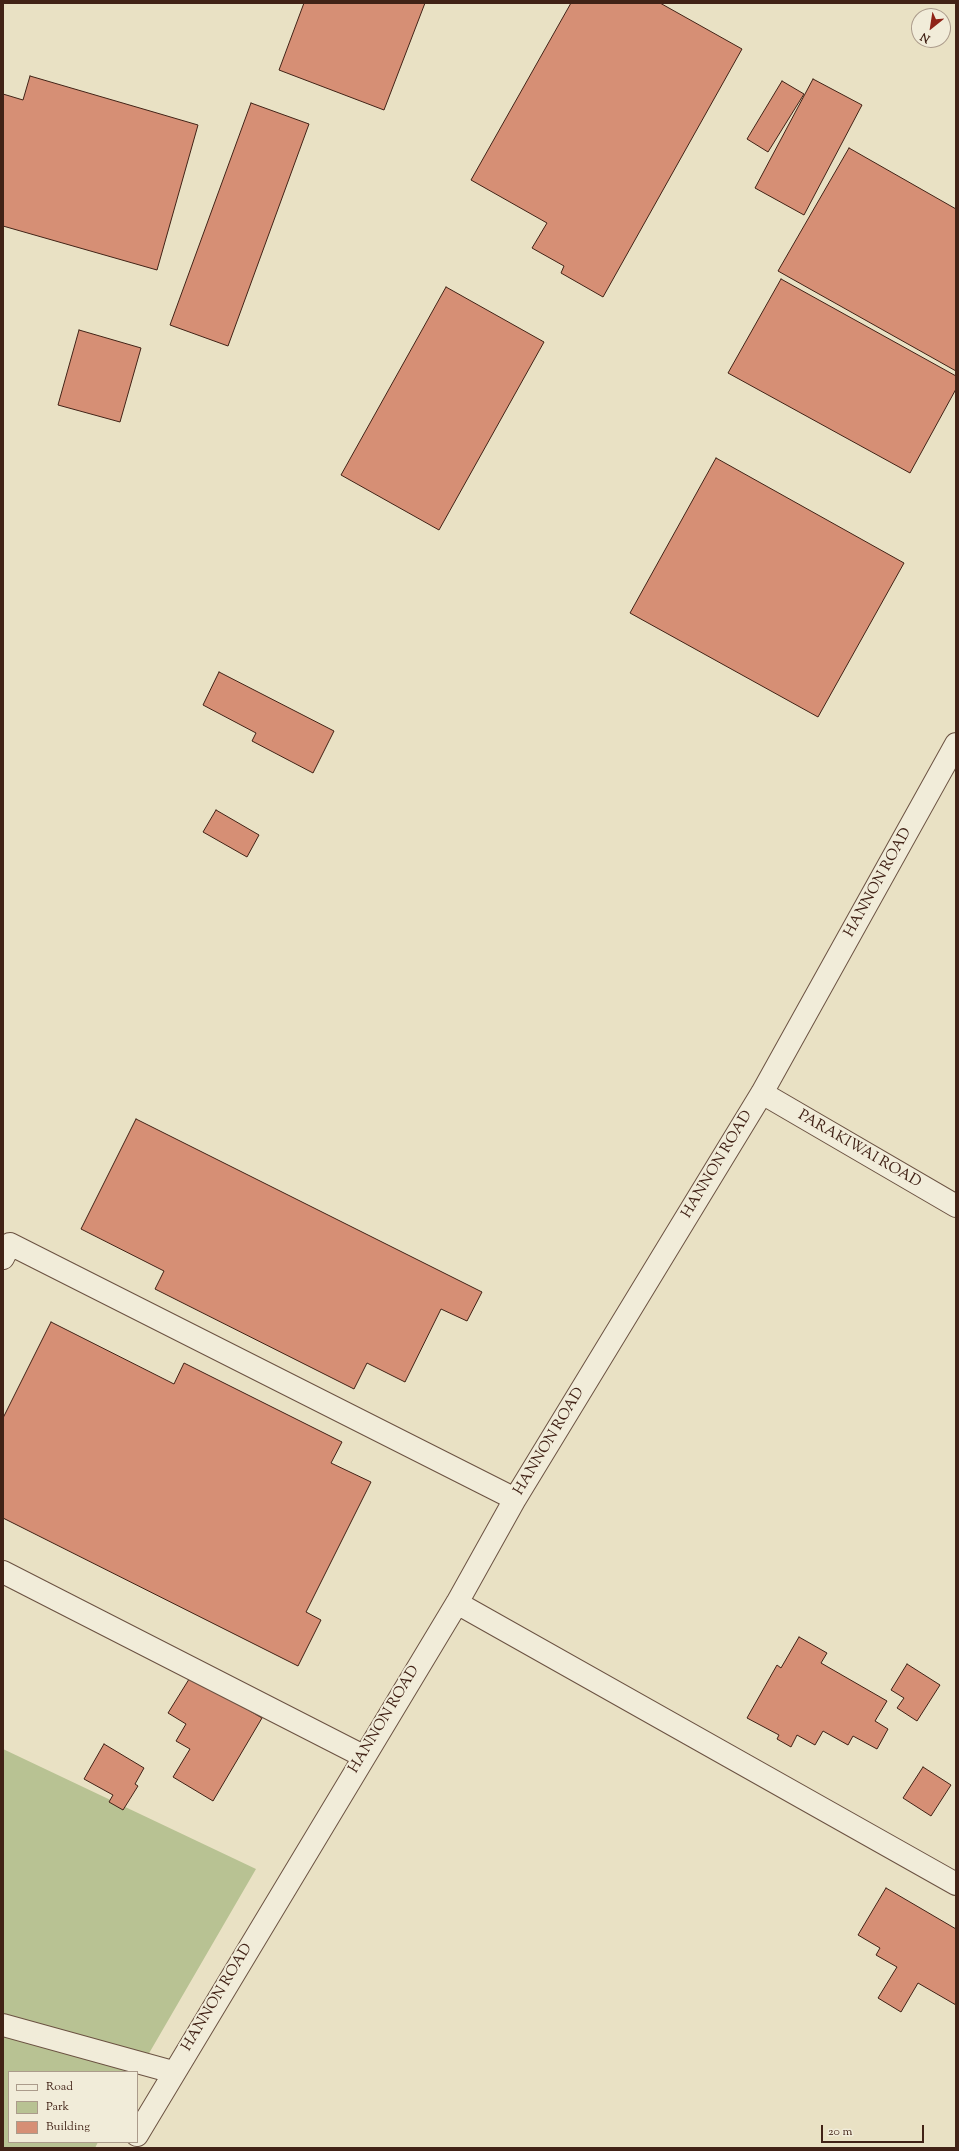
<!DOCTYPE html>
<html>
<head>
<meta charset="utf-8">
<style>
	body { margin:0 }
	#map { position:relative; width:959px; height:2151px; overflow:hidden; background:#e9e1c4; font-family:"Sorts Mill Goudy",serif }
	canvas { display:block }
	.frame { position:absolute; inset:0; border:4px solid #412216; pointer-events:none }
	.legend { position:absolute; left:8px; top:2071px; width:130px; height:72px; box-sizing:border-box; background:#f1ecd9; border:1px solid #ab9b8b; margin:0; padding:5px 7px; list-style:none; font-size:12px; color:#412216 }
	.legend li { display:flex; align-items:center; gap:8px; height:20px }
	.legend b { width:20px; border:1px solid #ab9b8b }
	.north { position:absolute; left:911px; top:8px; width:40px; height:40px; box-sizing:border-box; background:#f1ecd9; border:1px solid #ab9b8b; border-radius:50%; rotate:210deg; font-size:11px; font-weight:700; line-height:16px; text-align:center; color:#412216 }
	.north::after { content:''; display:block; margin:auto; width:14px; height:18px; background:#8f2418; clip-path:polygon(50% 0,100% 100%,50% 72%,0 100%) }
	.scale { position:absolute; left:821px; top:2125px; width:103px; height:18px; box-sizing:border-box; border:2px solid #412216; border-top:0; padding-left:5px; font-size:12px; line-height:14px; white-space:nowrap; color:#412216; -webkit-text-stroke:3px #f1ecd9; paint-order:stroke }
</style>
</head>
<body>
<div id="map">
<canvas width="959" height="2151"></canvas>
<div class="frame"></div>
<ul class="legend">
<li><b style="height:5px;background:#f1ecd9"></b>Road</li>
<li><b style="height:11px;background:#b8c293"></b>Park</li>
<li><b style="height:11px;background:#d68f75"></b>Building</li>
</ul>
<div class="north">N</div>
<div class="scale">20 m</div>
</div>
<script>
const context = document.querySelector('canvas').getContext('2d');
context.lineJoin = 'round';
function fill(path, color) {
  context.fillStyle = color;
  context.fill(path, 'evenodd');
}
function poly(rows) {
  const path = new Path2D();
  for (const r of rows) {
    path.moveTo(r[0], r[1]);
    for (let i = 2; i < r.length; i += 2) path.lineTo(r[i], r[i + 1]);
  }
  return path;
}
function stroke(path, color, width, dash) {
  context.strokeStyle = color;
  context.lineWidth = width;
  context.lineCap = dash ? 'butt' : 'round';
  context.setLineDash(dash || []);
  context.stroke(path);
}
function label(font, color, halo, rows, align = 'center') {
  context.font = font + ' "Sorts Mill Goudy",serif';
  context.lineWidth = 4;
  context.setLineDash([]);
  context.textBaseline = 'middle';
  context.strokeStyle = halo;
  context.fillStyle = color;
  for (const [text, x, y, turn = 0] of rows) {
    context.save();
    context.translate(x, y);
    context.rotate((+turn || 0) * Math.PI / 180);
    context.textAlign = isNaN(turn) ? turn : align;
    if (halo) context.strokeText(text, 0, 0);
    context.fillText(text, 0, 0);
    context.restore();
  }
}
const green = poly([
	[3,1749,256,1869,137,2074,137,2072,9,2072,9,2142,98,2142,95,2148,3,2148]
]);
const building = poly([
	[304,3,425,3,384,110,279,70,304,3],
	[571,3,660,3,742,49,603,297,561,273,564,266,532,248,547,223,471,180,571,3],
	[30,76,198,125,157,270,3,226,3,94,23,100,30,76],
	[813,79,862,105,804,215,755,188,813,79],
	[782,81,804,94,768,152,747,139,782,81],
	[251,103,309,124,228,346,170,325,251,103],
	[849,148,956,209,956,371,778,271,849,148],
	[781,279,956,376,956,389,910,473,728,373,781,279],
	[446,287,544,342,439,530,341,475,446,287],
	[79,330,141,348,120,422,58,405,79,330],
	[716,458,904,563,818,717,630,613,716,458],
	[219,672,334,731,313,773,252,741,256,733,203,705,219,672],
	[216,810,259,835,247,857,203,832,216,810],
	[136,1119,482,1292,467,1321,441,1309,405,1382,367,1363,354,1389,155,1289,164,1271,81,1229,136,1119],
	[51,1322,174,1384,184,1363,342,1442,331,1463,371,1482,306,1612,321,1620,298,1666,3,1518,3,1418,51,1322],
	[799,1637,827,1653,821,1663,887,1701,875,1721,888,1729,877,1749,853,1736,848,1745,823,1731,815,1745,797,1735,791,1747,777,1739,779,1735,747,1718,777,1665,781,1668,799,1637],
	[907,1664,940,1685,917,1721,897,1708,904,1698,891,1690,907,1664],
	[191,1676,262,1718,213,1801,173,1777,190,1749,176,1741,186,1724,168,1713,191,1676],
	[104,1744,144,1768,135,1784,138,1786,123,1810,109,1802,113,1795,84,1779,104,1744],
	[923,1767,951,1785,931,1816,903,1798,923,1767],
	[886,1888,956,1929,956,2005,918,1983,901,2012,878,1998,897,1967,876,1955,880,1948,858,1935,886,1888]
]);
const minor = poly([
	[762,1093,956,1206],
	[3,1258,10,1244,515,1499],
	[3,1572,363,1756],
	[457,1603,956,1884],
	[3,2025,173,2072],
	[137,2135,457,1603,515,1499,762,1093,956,744]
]);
const streetNames = [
	["HANNON ROAD",879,883,-61],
	["PARAKIWAI ROAD",859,1150,30],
	["HANNON ROAD",718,1165,-59],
	["HANNON ROAD",550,1442,-59],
	["HANNON ROAD",385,1720,-59],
	["HANNON ROAD",218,1998,-59]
];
fill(green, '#b8c293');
fill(building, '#d68f75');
stroke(building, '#412216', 1);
stroke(minor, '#6b5242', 24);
stroke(minor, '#f1ecd9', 22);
label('15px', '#412216', '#f1ecd9', streetNames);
</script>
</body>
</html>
